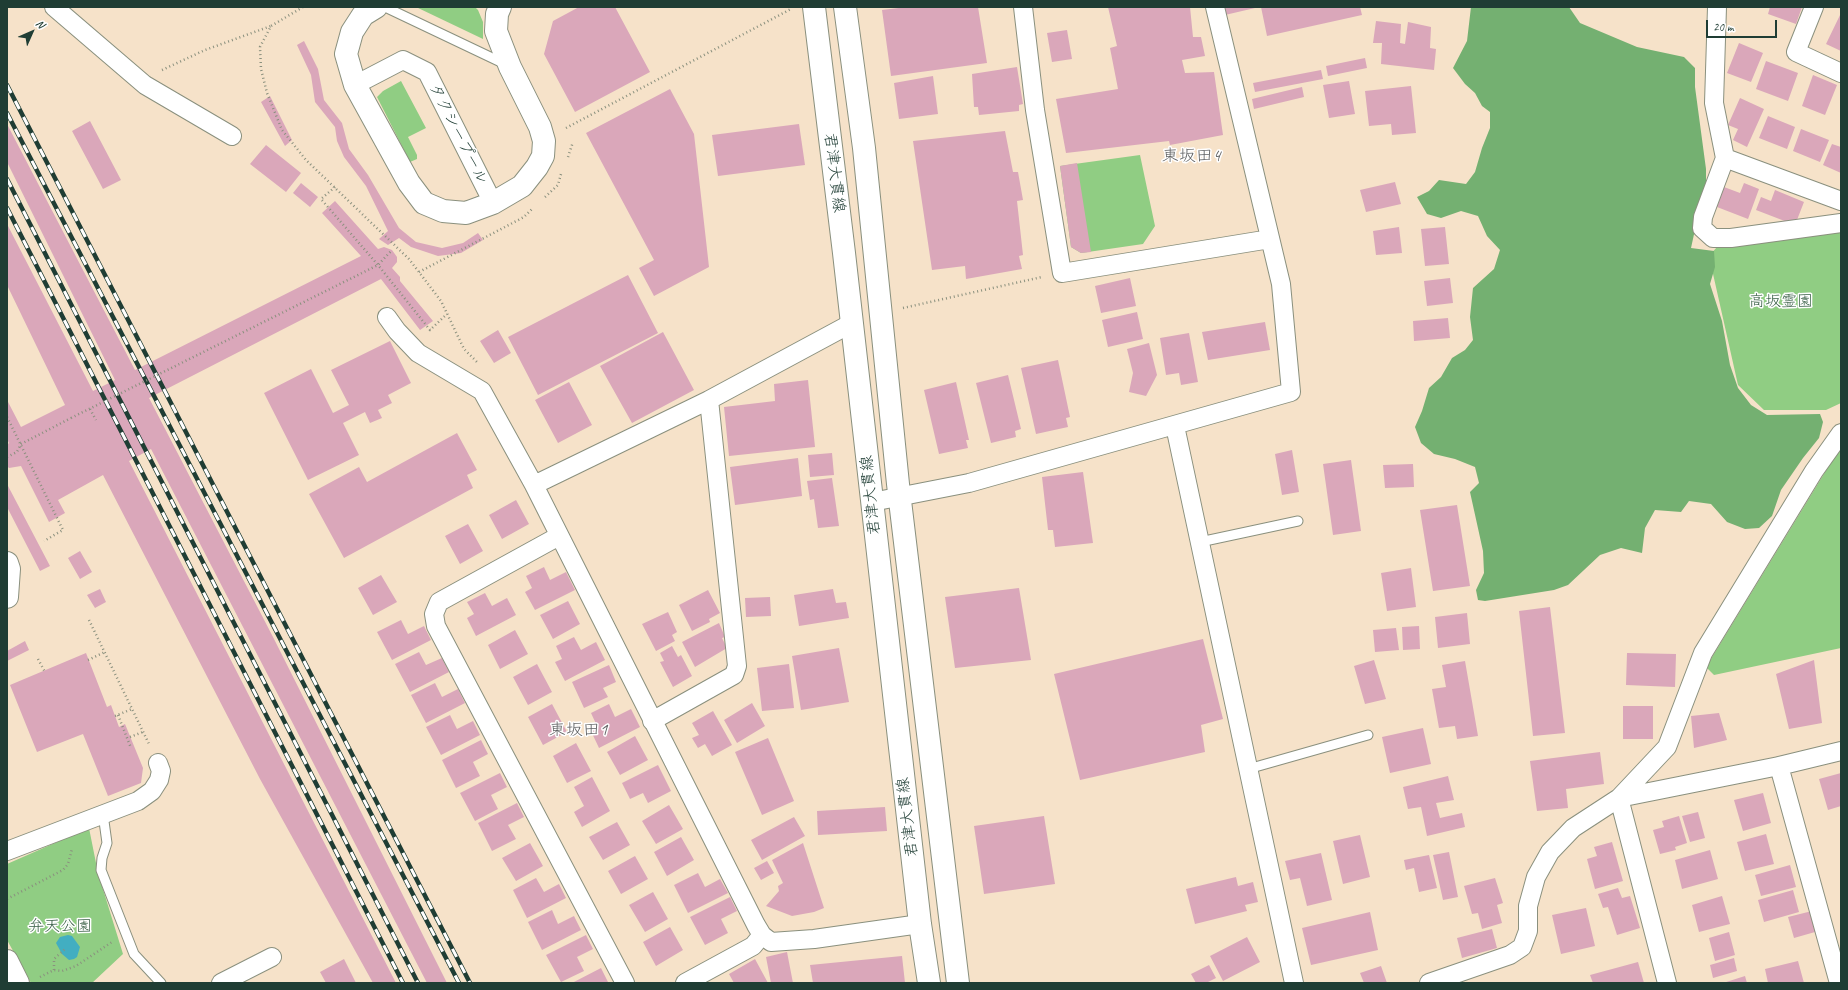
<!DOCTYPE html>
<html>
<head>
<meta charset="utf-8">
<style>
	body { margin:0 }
	#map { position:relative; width:1848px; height:990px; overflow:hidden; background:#f6e2c9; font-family:Caveat,sans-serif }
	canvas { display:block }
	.frame { position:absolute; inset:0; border:8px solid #1f3d34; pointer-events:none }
	.north { position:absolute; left:12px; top:12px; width:40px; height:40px; -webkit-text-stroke:3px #fff; paint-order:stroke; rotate:45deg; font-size:11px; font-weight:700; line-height:16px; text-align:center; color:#1f3d34 }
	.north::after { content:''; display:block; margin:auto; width:14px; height:18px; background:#1f3d34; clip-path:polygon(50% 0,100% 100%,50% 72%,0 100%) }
	.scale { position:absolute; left:1706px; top:20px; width:71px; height:18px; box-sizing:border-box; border:2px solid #1f3d34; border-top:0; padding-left:5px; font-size:12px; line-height:14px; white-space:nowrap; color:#1f3d34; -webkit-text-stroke:3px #fff; paint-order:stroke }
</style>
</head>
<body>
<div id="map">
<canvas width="1848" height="990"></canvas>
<div class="frame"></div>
<div class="north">N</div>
<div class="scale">20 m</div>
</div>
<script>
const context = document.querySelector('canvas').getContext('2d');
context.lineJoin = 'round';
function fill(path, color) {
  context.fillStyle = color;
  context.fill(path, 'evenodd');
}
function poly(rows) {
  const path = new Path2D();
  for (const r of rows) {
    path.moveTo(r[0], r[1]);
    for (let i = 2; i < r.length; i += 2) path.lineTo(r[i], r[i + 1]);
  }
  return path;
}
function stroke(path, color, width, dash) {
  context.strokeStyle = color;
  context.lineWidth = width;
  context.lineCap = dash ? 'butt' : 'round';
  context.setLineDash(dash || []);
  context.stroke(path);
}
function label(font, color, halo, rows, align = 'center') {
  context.font = font + ' Caveat,"Klee One",sans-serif';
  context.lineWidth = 3;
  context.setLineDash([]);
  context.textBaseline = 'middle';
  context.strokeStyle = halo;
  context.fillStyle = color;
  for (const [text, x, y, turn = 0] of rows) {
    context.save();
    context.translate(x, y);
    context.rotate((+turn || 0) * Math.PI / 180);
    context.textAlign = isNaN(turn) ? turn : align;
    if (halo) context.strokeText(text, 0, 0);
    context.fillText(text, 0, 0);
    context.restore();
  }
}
const green = poly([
	[416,7,475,7,478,10,483,22,483,39],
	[401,81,426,128,408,137,417,155,417,159,410,162,377,97,383,91],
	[1140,155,1155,226,1143,244,1081,253,1071,247,1060,166],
	[1841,231,1841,403,1826,410,1764,410,1738,385,1709,256,1717,247],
	[1841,446,1841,648,1714,675,1706,667],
	[89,828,98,873,123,954,92,983,31,983,7,940,7,864]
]);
const forest = poly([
	[1471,7,1569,7,1580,23,1637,47,1684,57,1695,68,1695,87,1706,169,1706,195,1698,216,1691,248,1714,251,1715,267,1710,284,1722,321,1730,365,1738,388,1751,405,1767,415,1820,414,1823,422,1819,438,1803,458,1781,490,1772,516,1759,528,1745,529,1727,522,1711,504,1689,501,1681,512,1655,510,1645,528,1642,553,1621,548,1600,555,1568,585,1554,590,1485,601,1478,600,1476,590,1484,573,1483,551,1470,492,1479,483,1475,467,1455,459,1434,454,1421,443,1415,427,1422,411,1429,388,1441,377,1452,358,1465,350,1473,340,1470,317,1473,288,1494,269,1500,250,1487,236,1478,216,1461,211,1441,218,1427,214,1417,197,1429,191,1439,180,1466,184,1475,172,1482,148,1490,128,1490,112,1482,106,1475,93,1465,84,1453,68,1467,41]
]);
const water = poly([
	[68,935,72,936,80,947,77,957,74,959,69,960,62,954,56,943,60,937]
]);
const building = poly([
	[579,7,615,7,650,72,575,112,544,54,553,21],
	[907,7,978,7,987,63,891,76,882,10],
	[1108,7,1190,7,1193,37,1201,37,1205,56,1182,60,1185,73,1214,72,1223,135,1170,145,1169,141,1066,153,1056,99,1118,89,1110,48,1117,46],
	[1223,7,1255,7,1255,8,1225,15],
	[1261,7,1360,7,1362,15,1267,36],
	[1770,7,1802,7,1796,24,1768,14],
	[1841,13,1841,51,1826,44],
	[1376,21,1401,24,1400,43,1405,44,1408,22,1431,27,1430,48,1436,49,1434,70,1381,64,1382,43,1373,43],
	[1067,30,1072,59,1052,62,1047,33],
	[304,41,318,69,324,100,342,123,349,149,368,175,399,228,416,242,442,248,463,243,478,233,483,240,461,253,438,256,411,247,399,238,388,245,379,239,388,231,366,186,344,157,337,141,335,127,315,102,311,75,297,45],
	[1739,43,1763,53,1751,82,1727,73],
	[1365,58,1367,68,1328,76,1326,66],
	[1766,61,1798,73,1788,101,1756,89],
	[1017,67,1023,104,1019,105,1019,111,979,115,978,107,974,107,972,74],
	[1321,70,1323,79,1255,92,1253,83],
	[1813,75,1837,85,1825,115,1802,106],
	[933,76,938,114,899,119,894,83],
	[1349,81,1355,114,1329,118,1323,85],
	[1411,86,1416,133,1392,135,1391,124,1369,126,1365,91],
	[1302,87,1304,97,1254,109,1252,99],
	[670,89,694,134,709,267,654,296,639,268,654,260,586,133],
	[270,96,292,140,285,146,261,102],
	[1740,98,1764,109,1747,147,1733,140,1738,129,1728,125],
	[1768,116,1795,127,1787,149,1759,138],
	[90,121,121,180,103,189,72,131],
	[7,124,135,370,361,256,322,213,335,201,378,249,384,247,392,250,397,257,397,262,392,268,400,277,400,281,433,321,420,330,381,279,149,398,273,637,447,983,427,983,151,449,129,461,396,983,373,983,260,779,103,475,58,500,65,513,49,522,21,466,9,468,7,466,7,445,9,443,7,439,7,400,21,427,65,405,7,285,7,224,93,391,115,380,7,162],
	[799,124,805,165,718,176,712,135],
	[1801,129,1829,140,1820,162,1793,151],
	[1005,131,1013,172,1018,172,1023,200,1017,201,1023,255,1019,256,1022,269,966,279,965,266,932,270,913,141],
	[1832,144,1841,147,1841,173,1823,165],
	[266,145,301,173,286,192,250,164],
	[1077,163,1091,252,1081,253,1071,247,1060,166],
	[1395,182,1401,204,1366,212,1360,190],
	[301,183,318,197,310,207,293,193],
	[1744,183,1759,189,1748,219,1717,207,1724,187,1740,193],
	[1775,190,1804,202,1795,225,1756,210,1761,197,1771,201],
	[1399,227,1402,253,1376,255,1373,231],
	[1445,227,1449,264,1425,266,1421,229],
	[628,275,658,333,538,395,508,337],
	[1130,278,1136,306,1101,313,1095,286],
	[1450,278,1453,303,1427,306,1424,281],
	[1137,312,1143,339,1108,347,1102,320],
	[1448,318,1450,338,1414,341,1413,321],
	[1265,322,1270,350,1208,360,1202,332],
	[498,330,511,353,494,363,480,341],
	[663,332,694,390,632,423,600,366],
	[1189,333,1198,382,1181,385,1179,373,1166,375,1160,338],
	[390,341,411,383,388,395,392,403,378,410,382,418,370,423,365,412,343,423,359,455,308,480,264,393,311,369,333,413,349,405,331,370],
	[1149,343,1157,375,1146,396,1129,392,1133,373,1127,349],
	[1058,360,1070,417,1066,418,1068,427,1036,434,1021,368],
	[1008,375,1021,429,1015,431,1016,437,991,443,976,383],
	[808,380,815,447,729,456,724,407,775,401,774,384],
	[569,382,592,425,558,443,535,400],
	[956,382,969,440,966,440,968,448,939,454,924,390],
	[457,433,477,470,467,475,473,488,344,558,309,494,359,467,367,482],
	[1292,450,1299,492,1282,495,1275,454],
	[832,453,834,475,810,477,808,455],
	[798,458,802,496,735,505,730,467],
	[1351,460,1361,531,1333,535,1323,464],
	[1413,464,1414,487,1385,488,1383,465],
	[1083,472,1093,543,1055,547,1053,530,1048,530,1042,477],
	[832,478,839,526,818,528,814,499,810,500,807,481],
	[7,484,50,566,40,571,7,507],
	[516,500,529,524,502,539,489,515],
	[1457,505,1470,586,1433,591,1420,510],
	[468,524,483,551,460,564,445,536],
	[80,551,92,572,80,579,68,558],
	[544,567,550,580,566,572,575,590,535,610,525,592,532,588,526,576],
	[1411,568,1416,607,1387,611,1381,573],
	[381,575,397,602,373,615,358,588],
	[1019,588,1031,660,955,668,945,597],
	[100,589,106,602,95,608,87,595],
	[833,589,836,603,846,602,849,618,799,626,794,595],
	[708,590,720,613,709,619,710,622,692,631,679,605],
	[485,593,492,606,507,598,516,615,476,636,467,618,474,614,467,602],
	[770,597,771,616,746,617,745,598],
	[568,601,580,624,553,639,540,615],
	[1550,607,1565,733,1533,736,1519,611],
	[668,612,677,632,672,635,675,641,656,651,642,624],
	[1467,613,1470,644,1438,648,1435,617],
	[401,620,408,634,424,626,431,640,392,660,377,632],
	[719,623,725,637,722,638,727,648,695,667,682,642],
	[1419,626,1420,649,1403,650,1402,627],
	[1396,628,1399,650,1375,652,1373,630],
	[515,630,528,654,500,669,488,645],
	[574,637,581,650,596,642,605,660,565,681,555,662,562,659,556,646],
	[1203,639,1223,719,1201,725,1205,752,1080,780,1054,674],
	[25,641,29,650,7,661,7,651],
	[672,646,678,657,681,655,692,676,673,687,660,662,664,661,660,653],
	[839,648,849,702,801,710,792,656],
	[419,652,426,665,442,658,449,672,410,692,395,664],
	[86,653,107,707,111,705,119,727,125,724,143,768,141,783,108,796,83,734,37,752,10,685],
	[1627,653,1676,654,1675,687,1626,685],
	[1374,660,1386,699,1365,704,1354,666],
	[1814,660,1822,723,1789,729,1776,674],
	[1465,661,1478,736,1457,739,1455,726,1439,728,1432,689,1446,687,1442,665],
	[537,664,552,692,528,705,513,677],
	[789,664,794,708,762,711,757,668],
	[609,665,616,682,603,688,608,697,584,708,572,682],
	[435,683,442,697,458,689,465,703,426,723,411,695],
	[752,703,765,726,737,743,724,720],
	[552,704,567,732,543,745,528,717],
	[609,704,615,717,631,709,640,727,599,748,590,729,597,726,591,713],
	[1623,706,1653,706,1653,739,1623,739],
	[713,711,732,745,712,756,705,744,698,748,692,738,699,735,692,723],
	[1719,713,1727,740,1694,748,1691,716],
	[450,715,457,729,473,721,480,735,441,755,426,727],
	[1423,728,1431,764,1390,773,1382,737],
	[635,736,648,760,620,775,607,752],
	[768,738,794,801,762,815,735,752],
	[481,740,488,754,473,762,480,776,456,788,442,760],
	[576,743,591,771,567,783,553,756],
	[1600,752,1604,784,1566,789,1568,808,1537,811,1530,761],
	[658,765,671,791,648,803,643,793,630,799,622,783],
	[500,773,507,787,491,795,498,809,475,821,460,793],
	[1841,773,1841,806,1828,810,1819,779],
	[1448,776,1454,800,1436,803,1440,818,1462,813,1465,827,1427,836,1421,807,1408,809,1403,787],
	[592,777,610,811,582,827,574,812,584,806,574,787],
	[1763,793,1771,823,1743,831,1734,800],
	[517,803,524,817,508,825,516,839,492,851,478,823],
	[669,805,683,829,656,844,642,821],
	[885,807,887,831,818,835,817,811],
	[1698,812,1705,838,1690,842,1682,816],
	[1044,816,1055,884,984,894,974,826],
	[1679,816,1687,843,1675,847,1676,850,1660,854,1653,830,1664,827,1662,821],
	[794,817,805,836,762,860,751,840],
	[617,822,630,845,603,860,589,837],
	[1766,834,1774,864,1745,871,1737,842],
	[1360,835,1370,877,1343,884,1333,841],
	[681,837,694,860,667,876,654,852],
	[1612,842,1623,881,1595,889,1587,859,1597,856,1594,847],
	[530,843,543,866,516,881,502,858],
	[803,843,824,908,814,912,792,916,766,906,779,891,778,886,783,883,772,860],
	[1710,850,1718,879,1682,889,1675,860],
	[1449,852,1458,897,1443,900,1433,855],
	[1321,853,1332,900,1307,906,1300,878,1290,880,1285,861],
	[1429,855,1437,888,1419,892,1414,868,1406,870,1404,860],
	[635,856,648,879,621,894,608,871],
	[767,861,774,873,761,880,754,868],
	[1790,865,1796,887,1761,896,1755,875],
	[698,873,705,887,720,879,728,893,688,913,674,885],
	[1236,877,1238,886,1253,882,1258,902,1245,905,1247,911,1195,924,1186,889],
	[536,878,544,892,559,884,566,898,527,918,513,890],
	[1495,878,1503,903,1497,905,1502,923,1482,929,1478,913,1472,914,1464,886],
	[1618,888,1622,898,1630,896,1640,928,1617,935,1608,907,1603,908,1598,894],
	[1793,890,1799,912,1764,922,1758,900],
	[653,892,668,919,645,932,629,905],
	[1722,896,1730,924,1699,932,1692,905],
	[730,897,737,911,721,919,728,933,705,945,690,917],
	[1586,908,1595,946,1561,954,1552,915],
	[552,910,558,924,574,916,581,930,542,950,528,922],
	[1816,910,1822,930,1794,938,1788,917],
	[1370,912,1378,950,1311,965,1302,928],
	[670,927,683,950,656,966,643,942],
	[1492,929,1497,948,1462,958,1457,938],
	[1729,932,1735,955,1715,961,1709,938],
	[586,935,593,949,577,957,584,971,561,982,546,955],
	[1247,937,1260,962,1223,981,1210,956],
	[787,952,793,983,771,983,766,957],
	[902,956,905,983,813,983,810,965],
	[1734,958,1737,971,1713,978,1710,965],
	[344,959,356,983,326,983,320,972],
	[755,959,768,983,734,983,729,974],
	[1798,961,1804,983,1768,983,1765,969],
	[1638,962,1644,983,1593,983,1590,975],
	[1209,965,1216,978,1206,983,1196,983,1191,974],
	[1381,966,1387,983,1364,983,1360,973],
	[601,968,608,982,606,983,572,983],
	[1745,976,1747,983,1723,983]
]);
const path = poly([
	[303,7,271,26,260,47,261,69,267,93,282,130,306,160,409,259,441,301,464,349,477,362],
	[162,70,205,50,271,26],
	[566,128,791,9],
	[568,157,573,142],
	[335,187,321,199,378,265,430,330,447,314],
	[545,197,558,185,561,174],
	[419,272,524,217,532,209],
	[903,308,1042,277],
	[90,409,96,420],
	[7,417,63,530,44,541],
	[7,457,17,452,21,444,71,418],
	[89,620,149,744],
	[38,659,45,672],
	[88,660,105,652],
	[118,715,131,748],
	[115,716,132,709],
	[130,737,143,732],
	[7,899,63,870,68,864,72,849],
	[54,970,54,959,65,949],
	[40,977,54,970,62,971,76,966,112,942]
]);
const lane = poly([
	[385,7,507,65],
	[1200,542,1298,521],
	[1248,769,1368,735],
	[103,814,107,843,102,858,101,870,134,954,161,983]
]);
const street = poly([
	[54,7,145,85,232,136],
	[1023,7,1035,110,1062,273,1270,239],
	[1717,7,1714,103,1725,158,1703,217,1702,228,1713,238,1731,238,1841,223],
	[1814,7,1796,52,1841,73],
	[355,85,403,60,427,72,493,203],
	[1725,158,1841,201],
	[387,317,397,331,418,353,482,391,534,485],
	[852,323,709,400,534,485,756,925,762,935,771,942,814,939,920,924],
	[1175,426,1294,983],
	[872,502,969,483,1291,392,1281,284,1215,7],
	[559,536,439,602,434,614,436,626,625,983],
	[652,721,734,675,737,666,709,400],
	[1779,766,1839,983],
	[1619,798,1779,766,1841,751],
	[1619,798,1667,983],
	[7,851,138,801,152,791,159,780,161,771,158,763],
	[221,983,272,957],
	[685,983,753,946,762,935],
	[1429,983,1510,955,1522,947,1528,931,1528,906,1536,877,1550,852,1573,828,1619,798,1667,747,1703,653,1814,471,1841,433]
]);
const secondary = poly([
	[376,7,363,15,352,32,346,54,355,85,409,183,424,203,443,211,466,213,493,203,522,186,537,167,543,156,544,141,540,127,510,67,496,31,497,14,500,7],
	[814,7,844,253,920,924,929,983],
	[845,7,864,148,898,484,958,983],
	[7,563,9,569,7,597],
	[7,961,18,983]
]);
const rail = poly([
	[7,85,470,983],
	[7,113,459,983],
	[7,179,418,983],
	[7,208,403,983]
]);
const pathBridge = poly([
	[71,418,378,265,392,250]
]);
const streetNames = [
	["タクシープール",458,134,63],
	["君津大貫線",834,173,83],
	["君津大貫線",871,495,-96],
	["君津大貫線",908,817,-97]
];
const parkNames = [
	["高坂霊園",1781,302],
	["弁天公園",60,927]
];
const neighbourhoodNames = [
	["東坂田4",1191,157],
	["東坂田1",578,731]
];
fill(green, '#90cd83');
fill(forest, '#74b071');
fill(water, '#42aec1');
fill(building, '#daa7ba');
stroke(lane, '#8a907e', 11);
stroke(street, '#8a907e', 20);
stroke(secondary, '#8a907e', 24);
stroke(path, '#8a907e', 2.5, [1, 3]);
stroke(lane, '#fff', 9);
stroke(street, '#fff', 18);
stroke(secondary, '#fff', 22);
stroke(rail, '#1f3d34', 4.5);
stroke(rail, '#fff', 3, [9]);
stroke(pathBridge, '#8a907e', 2.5, [1, 3]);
label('16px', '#1f3d34', '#fff', streetNames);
label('16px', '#3b6148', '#fff', parkNames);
label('17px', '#606263', '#fff', neighbourhoodNames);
</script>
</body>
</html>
